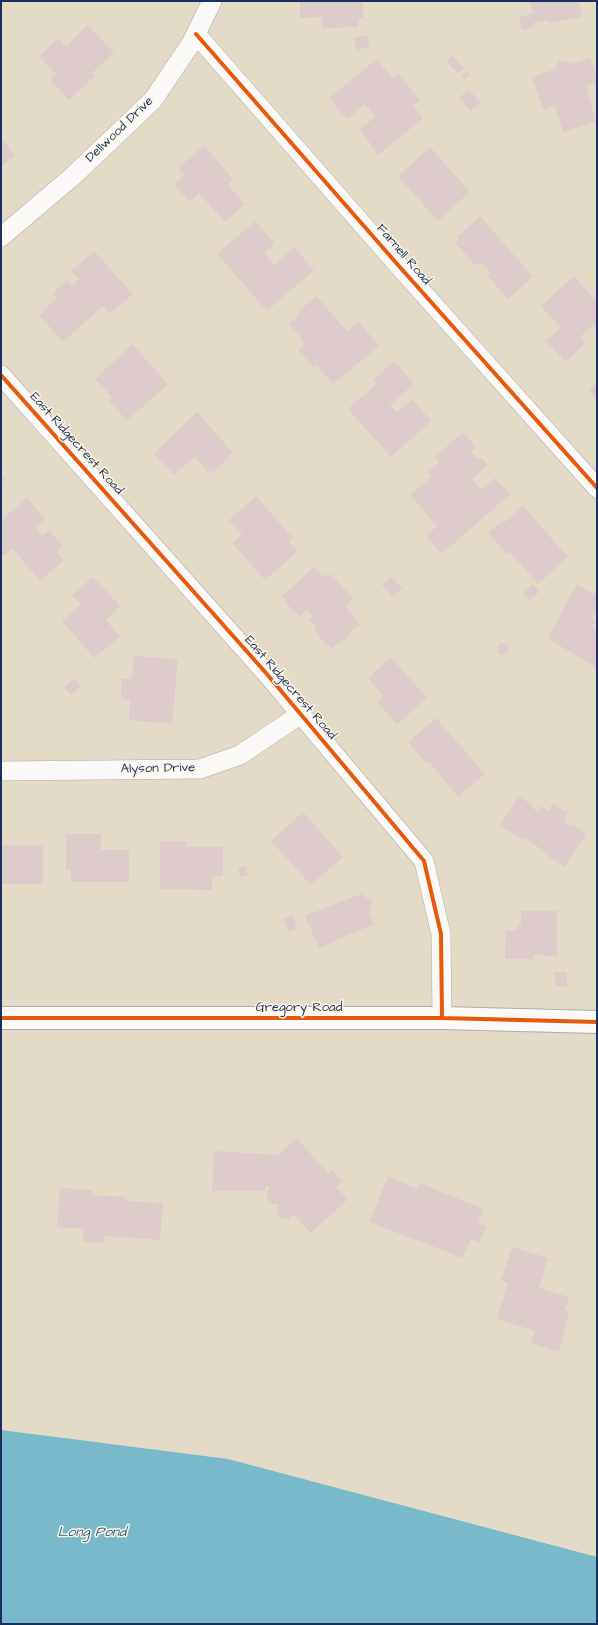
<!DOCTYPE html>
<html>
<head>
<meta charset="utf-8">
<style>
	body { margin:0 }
	#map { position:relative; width:598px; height:1625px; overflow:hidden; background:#e3dac8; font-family:"Architects Daughter",sans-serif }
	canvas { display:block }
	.frame { position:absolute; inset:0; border:2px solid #1b2f5e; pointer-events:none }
</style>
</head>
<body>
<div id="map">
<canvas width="598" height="1625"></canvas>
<div class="frame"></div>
</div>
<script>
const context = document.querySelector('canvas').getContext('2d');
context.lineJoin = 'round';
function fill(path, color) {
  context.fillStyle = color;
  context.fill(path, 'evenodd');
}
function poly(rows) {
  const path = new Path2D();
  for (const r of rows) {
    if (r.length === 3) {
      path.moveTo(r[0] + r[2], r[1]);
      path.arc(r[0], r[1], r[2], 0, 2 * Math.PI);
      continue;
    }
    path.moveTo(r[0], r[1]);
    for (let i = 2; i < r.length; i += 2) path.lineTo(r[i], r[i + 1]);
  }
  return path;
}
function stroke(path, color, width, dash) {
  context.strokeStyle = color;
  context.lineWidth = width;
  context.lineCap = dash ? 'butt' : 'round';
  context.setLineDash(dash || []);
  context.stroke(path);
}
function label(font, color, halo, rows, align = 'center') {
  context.font = font + ' "Architects Daughter",sans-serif';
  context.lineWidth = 3;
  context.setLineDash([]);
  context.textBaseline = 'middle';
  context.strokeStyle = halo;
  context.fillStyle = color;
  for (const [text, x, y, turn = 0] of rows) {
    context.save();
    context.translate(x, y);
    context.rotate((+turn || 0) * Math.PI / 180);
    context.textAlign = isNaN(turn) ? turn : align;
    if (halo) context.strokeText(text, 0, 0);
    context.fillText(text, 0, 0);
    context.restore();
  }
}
const water = poly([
	[1,1430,228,1459,597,1557,597,1624,1,1624]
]);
const building = poly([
	[300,1,363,1,363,18,358,18,358,27,323,28,322,17,300,18],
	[530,1,579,1,582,17,549,23,548,20,533,23,533,28,522,30,519,17,533,14],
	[88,25,114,53,92,73,95,76,69,100,50,80,56,74,39,56,59,38,66,46],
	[367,35,370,46,357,50,354,38],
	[453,55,464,68,458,73,446,61],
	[590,58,597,82,586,86,589,95,588,95,596,121,563,132,555,106,543,110,532,77,555,69,558,61,564,60,570,64],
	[377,59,392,78,398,74,420,100,413,105,423,118,378,155,360,129,375,117,365,104,347,119,329,98],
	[467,71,470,75,464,80,461,76],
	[469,89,480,103,471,111,459,98],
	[3,140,15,156,1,166,1,141],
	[204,145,233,179,228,185,245,204,225,222,199,193,190,202,174,184,184,175,178,168],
	[430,147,470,192,438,221,398,176],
	[480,216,533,277,508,299,487,275,490,272,483,264,482,265,479,263,476,266,455,243,459,239,457,237],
	[255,221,275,243,264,253,274,265,294,247,314,270,267,311,217,254],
	[94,251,133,294,110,314,103,306,63,342,39,315,57,298,53,293,67,280,72,286,79,279,71,271],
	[574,276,597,302,597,322,580,337,586,343,565,362,546,341,561,328,541,306],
	[316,296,347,331,358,321,379,346,333,384,316,365,313,367,298,350,306,343,301,341,301,336,289,324,300,314,298,312],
	[132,344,168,384,127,421,109,401,112,397,95,379],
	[394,361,414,384,390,405,397,412,412,399,431,421,391,457,348,409,377,384,374,380],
	[597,383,597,399,589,390],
	[197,412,233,453,212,473,209,471,208,472,195,456,174,475,154,454],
	[463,432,476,447,471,451,478,459,480,457,488,465,472,479,482,490,495,478,510,494,442,554,426,536,437,526,410,495,431,477,427,472,439,462,435,457],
	[1,475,5,479,1,483],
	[256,496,293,538,289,542,298,551,265,580,232,543,242,534,229,520],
	[27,498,45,519,35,527,42,536,49,530,63,546,57,552,64,560,40,581,13,549,4,556,1,553,1,523,6,518,5,517],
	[523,506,568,557,538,584,510,552,507,554,488,533,503,520,505,522],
	[314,567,323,578,327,574,329,576,331,574,353,599,345,606,360,624,348,634,349,636,331,649,319,637,320,636,315,629,316,627,309,619,313,616,307,610,299,617,284,601,285,600,282,596],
	[391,576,402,588,393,597,382,585],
	[93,577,120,606,106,620,120,637,94,658,62,621,81,604,72,595],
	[533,584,540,591,530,600,523,593],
	[577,584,597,596,597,609,591,620,595,622,592,627,597,630,597,668,547,638,564,609,563,608],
	[503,649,6],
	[134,656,178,659,172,724,129,720,130,700,121,699,122,679,132,679],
	[391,657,427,698,397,724,377,702,383,696,368,678],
	[74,678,81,686,71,695,64,687],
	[436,718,485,774,461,794,462,796,459,798,428,761,426,763,408,742],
	[520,797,532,805,531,807,537,811,540,806,548,811,553,803,568,813,563,822,570,826,571,824,586,834,564,867,540,850,541,849,523,837,522,839,500,825,518,798,519,799],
	[303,812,343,857,311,885,271,841],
	[66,834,101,834,101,850,129,850,129,882,71,882,71,870,66,870],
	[160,841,186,841,186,847,223,847,223,876,212,876,212,890,160,889],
	[1,845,43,845,43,884,1,884],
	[245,866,248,875,240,877,238,868],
	[361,894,372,901,370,914,374,924,319,948,305,916],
	[521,911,557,911,557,956,534,955,533,959,505,959,506,930,517,931,517,924,521,924],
	[293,915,297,929,288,932,283,919],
	[555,972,567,972,567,986,555,986],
	[296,1138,329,1173,332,1170,342,1181,336,1187,348,1199,311,1233,293,1214,289,1219,281,1218,277,1213,277,1204,271,1204,267,1199,267,1191,270,1189,266,1185,265,1191,212,1191,214,1151,278,1155],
	[388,1177,418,1189,420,1183,483,1209,478,1223,486,1226,479,1243,471,1239,463,1258,369,1222],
	[60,1188,92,1190,92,1195,125,1197,125,1201,163,1203,160,1240,105,1236,104,1243,83,1242,84,1229,57,1227],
	[512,1247,548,1258,539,1288,569,1297,565,1310,569,1311,559,1352,531,1343,535,1331,497,1319,508,1283,501,1280]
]);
const street = poly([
	[196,34,398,265,597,488],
	[1,237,73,176,153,100,192,42,212,1],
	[1,375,266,673,424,861,441,934,442,1018],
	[1,771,200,769,240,755,301,714]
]);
const secondary = poly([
	[1,1018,442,1018,597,1022]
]);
const cycleway = poly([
	[196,34,398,265,597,488],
	[1,375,266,673,424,861,441,934,442,1018],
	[1,1018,442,1018,597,1022]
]);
const streetNames = [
	["Dellwood Drive",120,130,-44],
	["Farnell Road",403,255,49],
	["East Ridgecrest Road",76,444,48],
	["East Ridgecrest Road",290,688,49],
	["Alyson Drive",158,769,-1],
	["Gregory Road",299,1008]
];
const waterNames = [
	["Long Pond",92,1533]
];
fill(water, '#78bac9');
fill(building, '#decccd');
stroke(street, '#b0ada6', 20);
stroke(secondary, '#b0ada6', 24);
stroke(street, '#fbf9f7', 19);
stroke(secondary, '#fbf9f7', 22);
stroke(cycleway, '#e8590c', 4);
label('13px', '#1b2f5e', '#fcf5e5', streetNames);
label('italic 14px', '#2b5b84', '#fcf5e5', waterNames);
</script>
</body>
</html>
